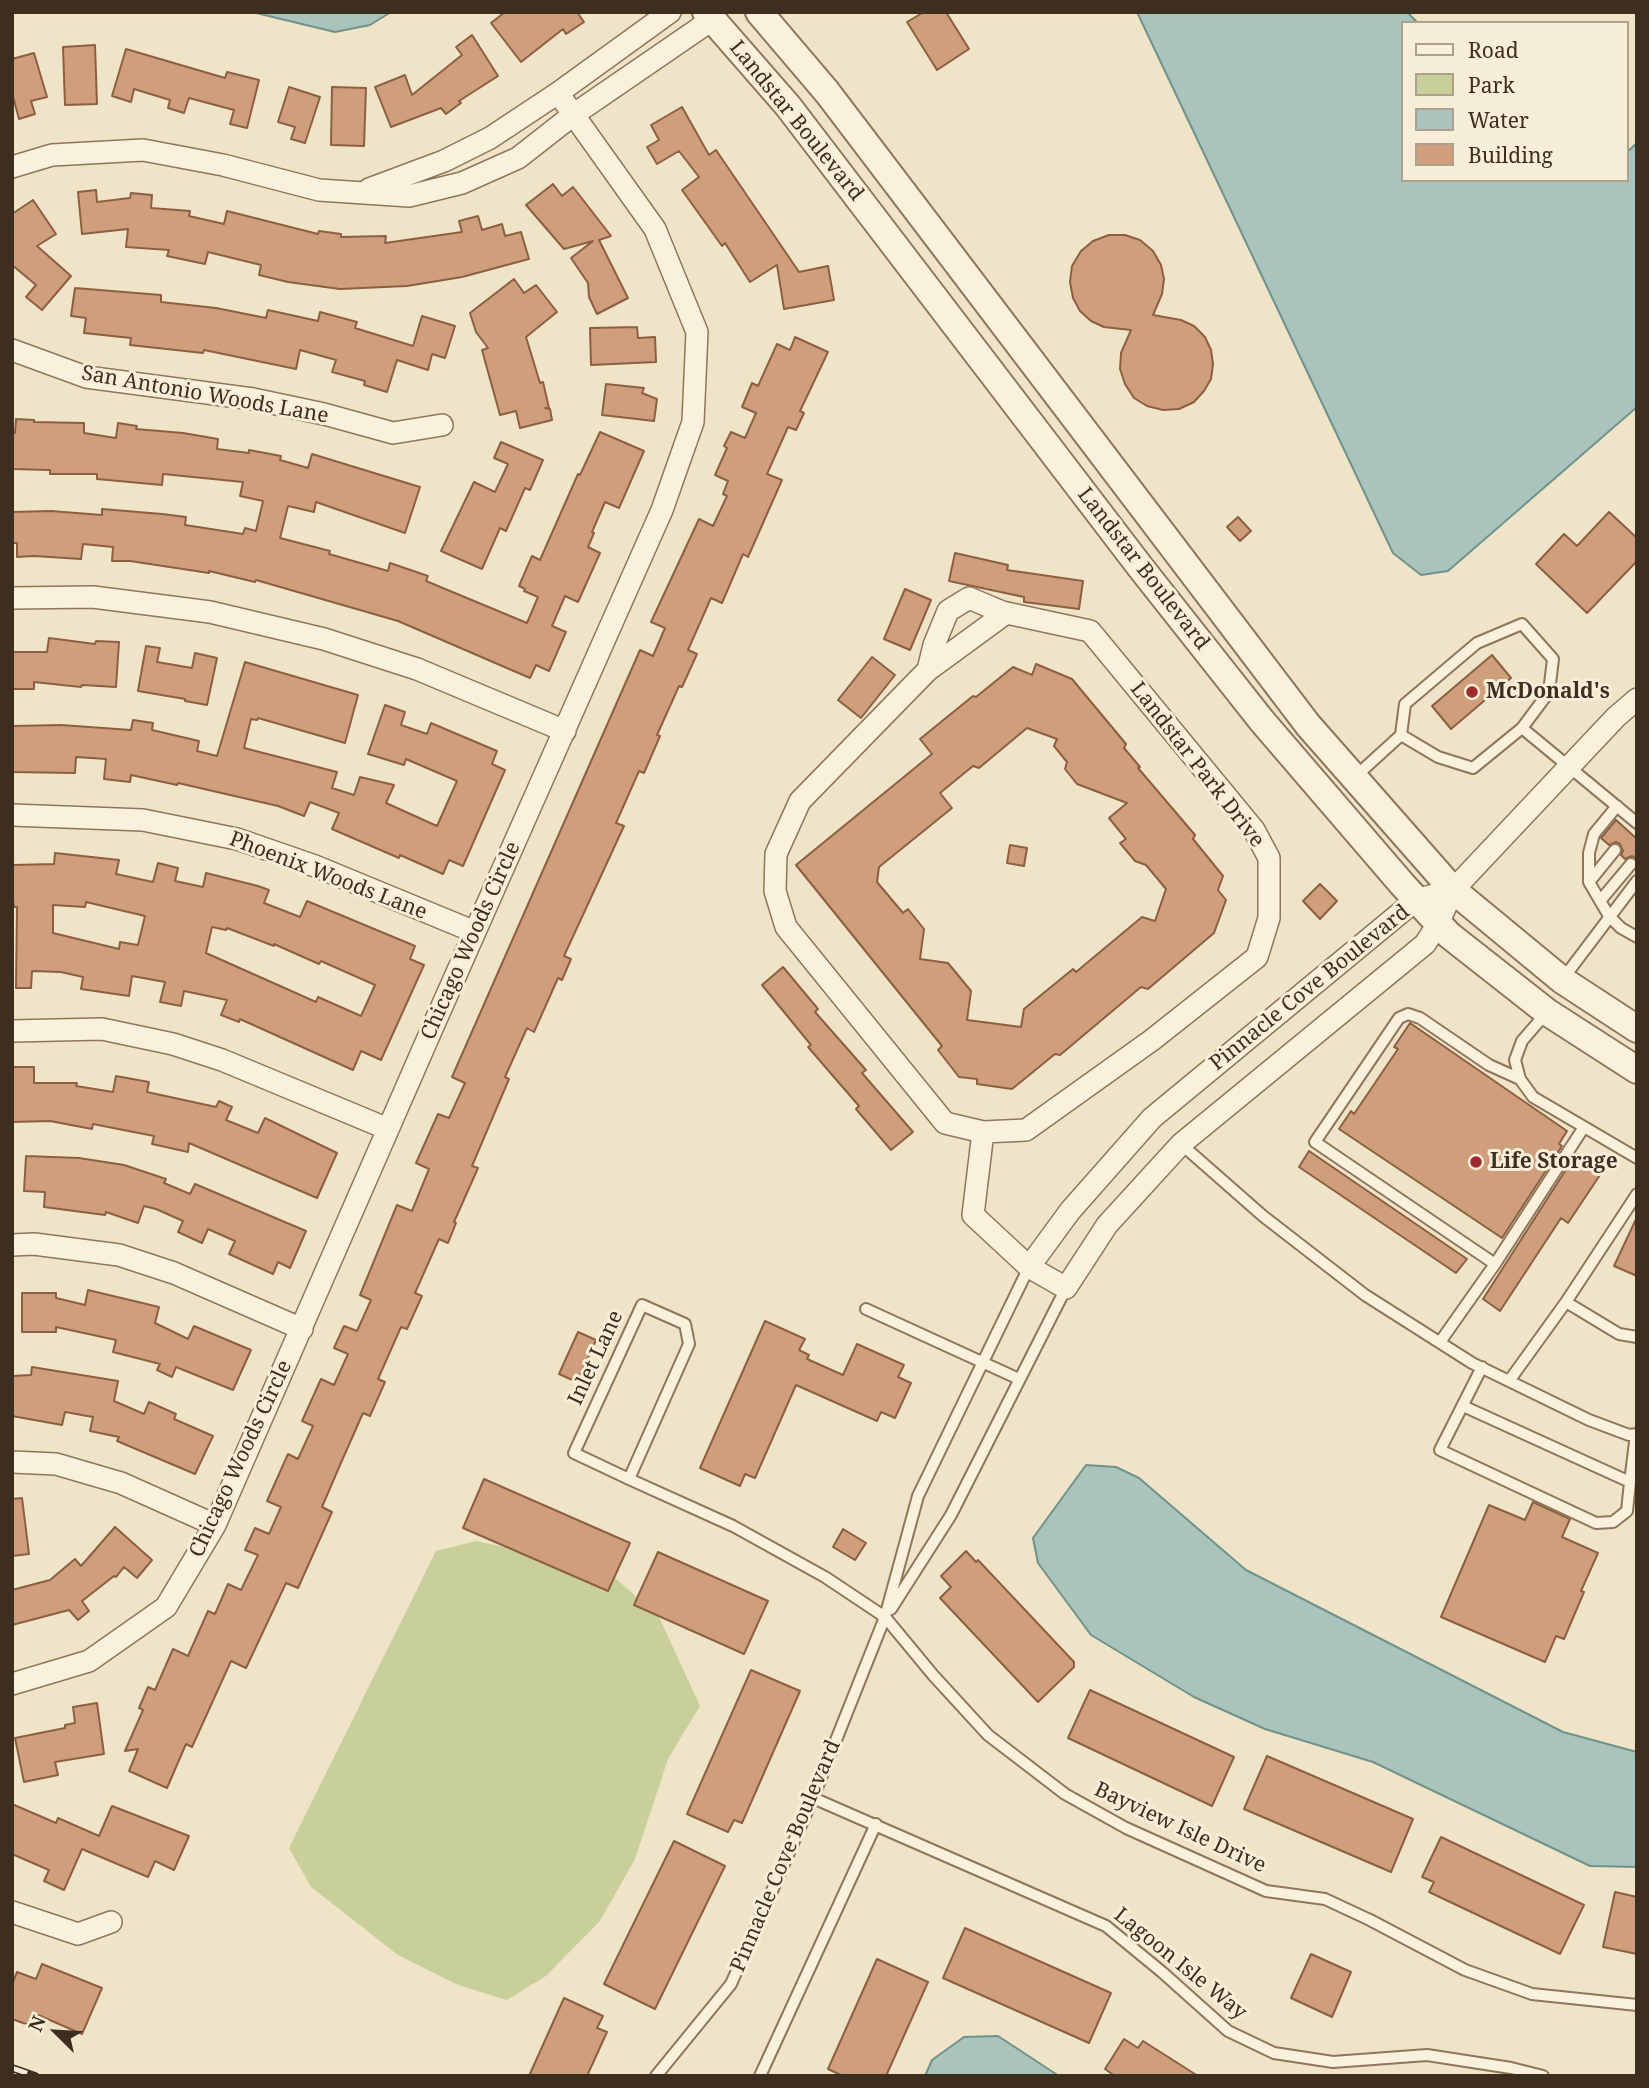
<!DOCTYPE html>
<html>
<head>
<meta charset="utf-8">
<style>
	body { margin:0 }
	#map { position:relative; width:1649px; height:2088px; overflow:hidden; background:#f0e4c8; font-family:"Noto Serif",serif }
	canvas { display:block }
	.frame { position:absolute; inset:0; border:14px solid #3d2e20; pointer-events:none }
	.legend { position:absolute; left:1401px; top:21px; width:228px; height:161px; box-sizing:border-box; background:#f7eed8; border:2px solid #ada18e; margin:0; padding:9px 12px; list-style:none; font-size:21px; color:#3d2e20 }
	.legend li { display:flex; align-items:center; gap:14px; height:35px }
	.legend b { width:35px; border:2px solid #ada18e }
	.north { position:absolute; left:21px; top:1997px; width:70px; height:70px; -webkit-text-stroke:5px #f7eed8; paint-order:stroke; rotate:294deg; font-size:19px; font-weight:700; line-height:28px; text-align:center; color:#3d2e20 }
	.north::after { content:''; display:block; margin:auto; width:24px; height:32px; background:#3d2e20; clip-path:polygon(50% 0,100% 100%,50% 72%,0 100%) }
</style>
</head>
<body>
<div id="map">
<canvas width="1649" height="2088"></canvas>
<div class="frame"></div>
<ul class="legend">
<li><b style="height:9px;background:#faf1dc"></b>Road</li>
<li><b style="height:19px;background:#c9cf9b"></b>Park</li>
<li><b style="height:19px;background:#a9c4bc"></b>Water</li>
<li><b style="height:19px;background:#cf9f7d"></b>Building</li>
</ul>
<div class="north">N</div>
</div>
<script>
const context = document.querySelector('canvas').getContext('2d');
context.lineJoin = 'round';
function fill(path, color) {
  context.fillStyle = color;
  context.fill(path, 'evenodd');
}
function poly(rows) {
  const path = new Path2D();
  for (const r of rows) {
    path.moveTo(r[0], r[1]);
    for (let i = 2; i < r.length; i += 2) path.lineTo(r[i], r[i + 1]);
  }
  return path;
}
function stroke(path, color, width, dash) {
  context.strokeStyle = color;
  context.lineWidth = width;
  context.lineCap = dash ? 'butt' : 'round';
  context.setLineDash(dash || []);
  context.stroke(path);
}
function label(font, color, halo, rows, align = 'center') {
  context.font = font + ' "Noto Serif",serif';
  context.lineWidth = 6;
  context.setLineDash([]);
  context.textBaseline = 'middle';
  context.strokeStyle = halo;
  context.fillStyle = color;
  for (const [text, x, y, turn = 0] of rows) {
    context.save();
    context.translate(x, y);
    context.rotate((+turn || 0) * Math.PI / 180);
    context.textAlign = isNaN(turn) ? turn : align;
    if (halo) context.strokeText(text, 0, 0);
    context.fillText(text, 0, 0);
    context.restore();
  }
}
const green = poly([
	[476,1541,605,1569,659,1617,700,1706,668,1759,635,1859,600,1921,546,1976,507,2000,458,1985,398,1955,311,1887,289,1848,436,1551]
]);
const water = poly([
	[252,12,391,12,370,25,335,32,252,12],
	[1137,12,1407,12,1418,23,1402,23,1402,180,1626,180,1626,153,1637,143,1637,407,1448,571,1421,575,1393,553,1137,12],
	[1086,1465,1116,1467,1139,1478,1246,1570,1563,1732,1637,1752,1637,1867,1590,1866,1373,1762,1265,1729,1194,1697,1091,1635,1038,1563,1033,1538,1086,1465],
	[998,2036,1059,2076,925,2076,932,2060,964,2037,998,2036]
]);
const building = poly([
	[505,12,577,12,584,22,566,34,563,29,521,62,491,23,505,12],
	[924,12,946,12,969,49,937,70,907,22,924,12],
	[472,35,498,76,459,101,461,103,446,114,441,108,391,127,375,87,405,75,412,95,462,55,456,47,472,35],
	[95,45,97,104,65,105,63,47,95,45],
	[126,49,225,78,227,72,259,80,247,128,230,124,234,110,189,98,184,113,168,108,170,100,134,89,131,102,112,96,126,49],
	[34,53,47,97,31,101,35,114,19,119,12,93,12,59,34,53],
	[289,87,320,97,305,143,291,139,295,127,278,122,289,87],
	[332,87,366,88,364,146,331,145,332,87],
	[682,107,709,155,716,150,799,272,828,266,834,300,784,309,777,265,750,282,725,243,722,246,682,190,699,177,679,151,657,164,647,147,659,140,651,125,682,107],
	[553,184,562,196,573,187,611,236,599,240,628,298,597,314,589,297,588,283,571,258,593,241,564,249,526,205,553,184],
	[96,190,97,202,130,198,131,193,152,195,151,208,190,211,189,216,224,224,227,211,318,234,319,231,341,234,341,237,386,236,385,243,462,232,459,221,478,216,482,230,502,224,505,236,521,232,529,259,462,277,407,286,340,289,288,282,259,275,261,265,208,252,205,264,167,256,169,250,126,247,128,229,82,234,78,192,96,190],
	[33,200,56,234,37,246,71,276,42,310,26,297,36,285,12,265,12,214,33,200],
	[1109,235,1125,235,1140,240,1153,251,1161,265,1164,279,1162,294,1153,315,1181,320,1194,326,1205,337,1211,350,1213,364,1211,379,1204,391,1194,402,1179,409,1163,410,1147,406,1134,398,1125,384,1120,369,1121,353,1131,330,1104,327,1091,321,1080,311,1073,298,1070,282,1072,266,1081,251,1093,241,1109,235],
	[514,279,524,293,536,285,557,312,526,337,540,383,543,382,549,408,545,408,550,409,552,420,520,428,516,411,500,415,482,350,488,348,476,332,470,313,514,279],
	[75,288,161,295,161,302,216,308,266,318,268,310,318,321,320,312,357,322,355,328,413,346,422,316,455,326,445,358,432,354,428,370,397,360,387,392,364,385,365,381,332,372,336,360,300,350,296,369,204,350,203,353,130,345,131,338,84,333,86,318,71,316,75,288],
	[637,327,638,338,655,337,656,362,591,365,590,328,637,327],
	[795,337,828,352,800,411,804,413,796,430,788,427,767,474,782,480,748,557,743,554,722,603,711,598,688,650,697,654,682,687,679,686,657,735,660,736,644,773,639,771,616,823,624,826,564,956,571,959,562,980,558,978,534,1032,527,1028,505,1077,509,1079,472,1166,478,1168,454,1222,456,1223,448,1243,439,1239,415,1293,422,1296,407,1329,401,1327,378,1379,385,1382,370,1416,363,1413,340,1465,322,1507,332,1512,298,1588,286,1583,246,1668,231,1661,192,1747,186,1744,167,1788,129,1771,138,1749,125,1751,143,1710,139,1708,148,1687,155,1690,173,1649,188,1656,208,1611,215,1614,228,1584,241,1590,258,1555,245,1550,255,1528,269,1534,281,1507,267,1501,288,1454,298,1459,313,1426,302,1421,321,1379,334,1385,348,1354,334,1348,344,1326,357,1331,371,1300,360,1295,397,1205,412,1211,429,1169,416,1163,438,1114,449,1118,465,1083,452,1077,640,650,653,656,665,628,651,622,699,519,713,526,727,496,723,494,728,481,715,475,727,448,724,446,731,432,745,438,756,413,742,407,752,383,758,386,777,344,790,350,795,337],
	[606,384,644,388,642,393,657,399,654,421,602,415,606,384],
	[16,419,34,420,34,422,84,423,84,433,116,438,118,423,137,426,136,429,183,433,218,439,217,449,249,453,249,450,281,456,280,460,308,468,312,454,420,487,405,533,316,502,314,512,288,506,280,538,330,551,329,554,388,571,390,563,428,576,426,581,527,623,538,597,524,591,525,589,519,586,532,556,540,560,578,474,580,475,600,432,644,451,619,508,605,502,592,532,594,533,588,547,600,553,578,602,565,596,552,626,566,632,549,671,536,665,530,678,398,621,256,580,255,582,209,571,209,573,130,561,112,561,113,547,83,544,81,559,34,556,17,557,17,543,12,543,12,512,51,511,102,515,102,509,162,514,186,517,185,525,243,534,245,528,256,531,263,501,240,496,243,482,163,474,162,485,97,479,97,474,50,474,50,470,12,469,12,432,15,433,16,419],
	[501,442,543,460,530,490,525,488,506,531,500,528,482,569,441,551,474,482,495,492,508,464,494,458,501,442],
	[1609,512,1637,538,1637,561,1587,613,1536,564,1564,534,1577,546,1609,512],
	[1238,517,1251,531,1240,541,1227,527,1238,517],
	[955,553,1008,565,1007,570,1083,581,1079,609,1024,602,1024,597,949,581,955,553],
	[905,589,931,600,910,650,884,639,905,589],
	[49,638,95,644,96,641,119,642,116,687,82,685,81,687,34,682,34,689,12,689,12,652,47,652,49,638],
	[146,646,160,648,157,662,192,668,195,653,217,658,207,705,185,701,185,699,138,691,146,646],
	[1492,655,1511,678,1451,729,1432,706,1492,655],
	[872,657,895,675,861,718,838,700,872,657],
	[245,662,358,695,345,743,258,718,257,720,251,719,244,748,337,772,332,788,354,795,360,777,394,785,386,803,437,826,457,781,406,759,404,765,368,754,385,705,405,712,401,725,427,734,431,723,497,751,492,764,505,770,463,866,449,860,443,874,400,855,399,858,332,829,339,813,310,802,304,816,278,806,178,783,177,785,131,775,130,782,104,779,106,759,76,757,75,773,12,772,12,726,61,725,131,730,133,720,153,723,152,730,199,741,197,751,217,756,245,662],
	[1036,664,1072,679,1126,744,1124,748,1140,767,1138,768,1195,835,1193,839,1223,876,1218,890,1226,900,1214,933,1148,989,1141,987,1060,1055,1055,1054,1012,1089,977,1084,977,1079,959,1077,938,1050,942,1046,796,865,932,754,920,739,973,696,976,697,1013,667,1032,675,1036,664],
	[1027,728,1057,739,1054,746,1067,762,1065,769,1077,784,1127,803,1109,818,1126,839,1120,843,1135,861,1146,865,1166,889,1155,921,1142,917,1076,972,1073,969,1024,1009,1021,1027,967,1020,971,991,948,963,920,959,924,929,908,909,903,913,877,882,879,867,952,808,940,793,973,766,979,768,1027,728],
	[1616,820,1637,839,1637,859,1632,856,1625,859,1621,855,1623,851,1620,844,1616,842,1609,845,1601,838,1616,820],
	[1010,845,1027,848,1024,866,1007,863,1010,845],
	[55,853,119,860,116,874,153,882,158,863,178,868,175,881,203,887,206,873,258,886,269,890,264,903,300,917,307,901,415,946,410,959,424,965,381,1060,361,1051,353,1070,240,1019,239,1022,221,1015,227,1000,184,991,181,1006,160,1002,165,982,132,976,129,996,81,989,83,977,61,972,32,971,31,988,16,988,17,907,14,907,12,896,12,865,54,864,55,853],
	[86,902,145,916,138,945,120,942,119,949,53,933,53,905,85,907,86,902],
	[212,927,226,930,227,928,274,946,274,944,319,964,321,961,375,985,361,1016,318,997,316,1002,206,953,212,927],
	[1320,884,1337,901,1320,919,1303,901,1320,884],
	[783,967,818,1009,815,1012,866,1070,862,1073,913,1132,891,1150,856,1109,859,1106,808,1047,811,1045,762,985,783,967],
	[1410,1023,1567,1131,1559,1144,1562,1146,1502,1238,1339,1129,1351,1111,1354,1114,1398,1049,1394,1047,1410,1023],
	[12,1067,34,1067,34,1083,77,1083,76,1086,113,1092,116,1076,149,1082,147,1092,216,1107,219,1101,232,1107,226,1120,258,1133,265,1118,337,1153,317,1198,189,1143,188,1152,152,1144,154,1136,93,1124,92,1129,50,1121,12,1122,12,1067],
	[1309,1151,1467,1259,1456,1273,1299,1167,1309,1151],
	[1576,1154,1602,1172,1568,1223,1561,1218,1500,1311,1483,1299,1576,1154],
	[26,1156,79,1158,124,1165,166,1179,164,1183,190,1194,195,1184,306,1231,290,1268,278,1262,273,1274,229,1254,235,1241,208,1229,202,1243,178,1232,183,1221,156,1209,144,1206,138,1223,106,1212,105,1215,44,1207,45,1192,24,1191,26,1156],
	[1637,1217,1637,1276,1614,1266,1637,1217],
	[88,1290,159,1307,155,1323,188,1339,194,1326,251,1350,233,1390,176,1367,172,1377,157,1370,160,1364,113,1352,116,1340,56,1327,56,1332,22,1332,22,1293,56,1293,56,1298,85,1305,88,1290],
	[765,1321,805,1339,799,1350,809,1355,807,1359,843,1375,857,1344,904,1365,898,1377,911,1383,895,1418,881,1412,877,1421,796,1385,755,1478,745,1474,740,1486,700,1468,765,1321],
	[578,1332,596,1340,577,1382,559,1374,578,1332],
	[32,1367,118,1381,114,1401,144,1414,149,1402,176,1414,174,1419,213,1436,195,1474,117,1441,119,1437,90,1431,93,1417,65,1412,62,1425,12,1416,12,1376,31,1375,32,1367],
	[484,1479,630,1543,608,1591,463,1528,484,1479],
	[22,1498,29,1554,12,1556,12,1499,22,1498],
	[1533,1502,1570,1519,1562,1537,1598,1553,1581,1591,1584,1592,1564,1639,1556,1636,1545,1662,1441,1617,1489,1505,1525,1520,1533,1502],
	[115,1527,152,1560,137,1578,124,1567,116,1577,114,1576,82,1601,89,1611,78,1620,69,1610,12,1625,12,1590,50,1580,75,1559,81,1566,115,1527],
	[843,1529,866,1543,855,1560,833,1547,843,1529],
	[966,1551,976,1562,978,1560,1074,1662,1074,1667,1038,1702,940,1598,951,1587,941,1576,966,1551],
	[658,1552,768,1601,744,1654,634,1605,658,1552],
	[751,1670,800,1691,742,1823,734,1820,728,1832,687,1814,751,1670],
	[1090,1690,1234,1757,1212,1806,1068,1738,1090,1690],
	[97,1703,104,1754,55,1762,58,1775,24,1782,15,1738,65,1728,65,1725,75,1723,73,1707,97,1703],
	[1267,1756,1413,1819,1391,1872,1244,1809,1267,1756],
	[12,1804,56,1823,58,1818,99,1836,112,1806,189,1836,174,1870,155,1861,148,1877,82,1849,64,1890,44,1881,49,1870,12,1854,12,1804],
	[1441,1837,1584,1905,1560,1954,1429,1892,1434,1882,1422,1877,1441,1837],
	[674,1841,725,1866,655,2009,604,1984,674,1841],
	[1615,1892,1637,1897,1637,1954,1603,1947,1615,1892],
	[965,1928,1111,1993,1089,2043,943,1978,965,1928],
	[1311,1954,1351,1972,1332,2017,1291,1998,1311,1954],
	[877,1959,928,1982,886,2076,843,2076,828,2069,877,1959],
	[42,1964,102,1988,82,2034,38,2015,34,2027,12,2019,12,1984,17,1972,36,1979,42,1964],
	[564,1998,603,2016,597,2028,607,2032,587,2076,529,2076,564,1998],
	[1124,2039,1138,2048,1143,2041,1198,2076,1115,2076,1105,2069,1124,2039]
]);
const service = poly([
	[1522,728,1637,823],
	[1356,776,1401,735,1405,704,1477,643,1522,624,1553,659,1549,692,1522,728,1473,768,1438,757,1401,735],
	[1617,806,1594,834,1589,853,1589,882,1609,916,1621,928,1637,937],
	[1589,882,1615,850],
	[1600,901,1631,864],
	[1562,980,1637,881],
	[1547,1012,1522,1041,1515,1060,1520,1079,1533,1097,1637,1158],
	[1181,1144,1263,1216,1365,1295,1472,1363,1589,1420,1629,1435,1637,1434],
	[1495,1264,1315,1142,1399,1018,1408,1014,1420,1018,1489,1065,1520,1079],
	[1566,1302,1619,1334,1637,1337],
	[866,1309,1019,1379],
	[1440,1342,1495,1264,1584,1127],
	[1509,1381,1566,1302,1637,1194],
	[1463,1406,1630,1482,1627,1511,1613,1522,1596,1523,1440,1450,1482,1367],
	[629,1479,689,1344,685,1324,642,1305,574,1453,629,1479,733,1526,825,1577,885,1617,933,1675,988,1735,1065,1794,1126,1828,1266,1891,1325,1899,1370,1920,1465,1970,1532,1994,1637,2005],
	[1630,1482,1636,1434],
	[891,1609,951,1515,1066,1288],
	[813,1798,1106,1926,1162,1972,1228,2031,1274,2053,1333,2062,1427,2055,1511,2068,1543,2076],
	[656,2076,731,1984,813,1798,885,1617,918,1496,1029,1267],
	[760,2076,876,1824]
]);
const minor = poly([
	[12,167,52,155,143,150,223,165,319,190,409,196,462,183,518,158,573,115,713,19],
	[369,189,444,161,490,138,558,93,670,12],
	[12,350,86,377,253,399,324,414,393,433,442,425],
	[12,598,93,597,210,612,324,639,417,669,565,731],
	[928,670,1006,613],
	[12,815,143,820,237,839,315,866,475,932],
	[12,1031,102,1029,173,1044,222,1060,388,1129],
	[983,1132,1026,1130,1152,1040,1257,957,1269,918,1269,858,1254,830,1090,631,1002,612,969,598,948,611,934,645,928,670,800,801,776,854,775,891,786,927,945,1123,983,1132,973,1215,1029,1267,1066,1288,1107,1225,1181,1144,1425,944,1438,924,1453,890,1616,717,1637,699],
	[12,1245,34,1244,119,1255,174,1273,302,1329],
	[1029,1267,1070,1211,1152,1118,1416,900,1453,890],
	[12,1462,56,1464,121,1483,215,1525],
	[12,1684,89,1661,166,1607,215,1525,431,1031,662,510,693,422,697,332,655,229,558,93],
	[12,1912,78,1934,111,1922]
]);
const tertiary = poly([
	[706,12,788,106,1141,568,1262,721,1402,884,1449,935,1547,1012,1637,1070],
	[759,12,827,92,1308,725,1453,890,1562,980,1637,1029]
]);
const rail = poly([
	[12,2068,35,2076]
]);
const markers = [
	[1472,692,7,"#9e2a2b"],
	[1476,1162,7,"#9e2a2b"]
];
const streetNames = [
	["Landstar Boulevard",796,121,51],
	["San Antonio Woods Lane",205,395,10],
	["Landstar Boulevard",1143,569,52],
	["Landstar Park Drive",1197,765,52],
	["Phoenix Woods Lane",328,876,21],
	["Chicago Woods Circle",471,941,-66],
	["Pinnacle Cove Boulevard",1310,988,-39],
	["Inlet Lane",596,1358,-65],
	["Chicago Woods Circle",241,1459,-65],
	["Bayview Isle Drive",1180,1828,25],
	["Pinnacle Cove Boulevard",786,1856,-67],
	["Lagoon Isle Way",1180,1964,39]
];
const poiNames = [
	["McDonald's",1486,692],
	["Life Storage",1490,1162]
];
fill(green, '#c9cf9b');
fill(water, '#a9c4bc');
stroke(water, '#6f938a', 2);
fill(building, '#cf9f7d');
stroke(building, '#8d5f41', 2);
stroke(service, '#8d765c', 14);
stroke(minor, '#8d765c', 24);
stroke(tertiary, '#8d765c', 30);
stroke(service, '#faf1dc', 10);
stroke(minor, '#faf1dc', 21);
stroke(tertiary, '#faf1dc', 26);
stroke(rail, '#3d2e20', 8);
stroke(rail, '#f7eed8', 5, [16]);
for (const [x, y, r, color] of markers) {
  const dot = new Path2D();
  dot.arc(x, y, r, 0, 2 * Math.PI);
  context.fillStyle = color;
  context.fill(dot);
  stroke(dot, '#f7eed8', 2.5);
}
label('21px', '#3d2e20', '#f7eed8', streetNames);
label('bold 21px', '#3d2e20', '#f7eed8', poiNames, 'left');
</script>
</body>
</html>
